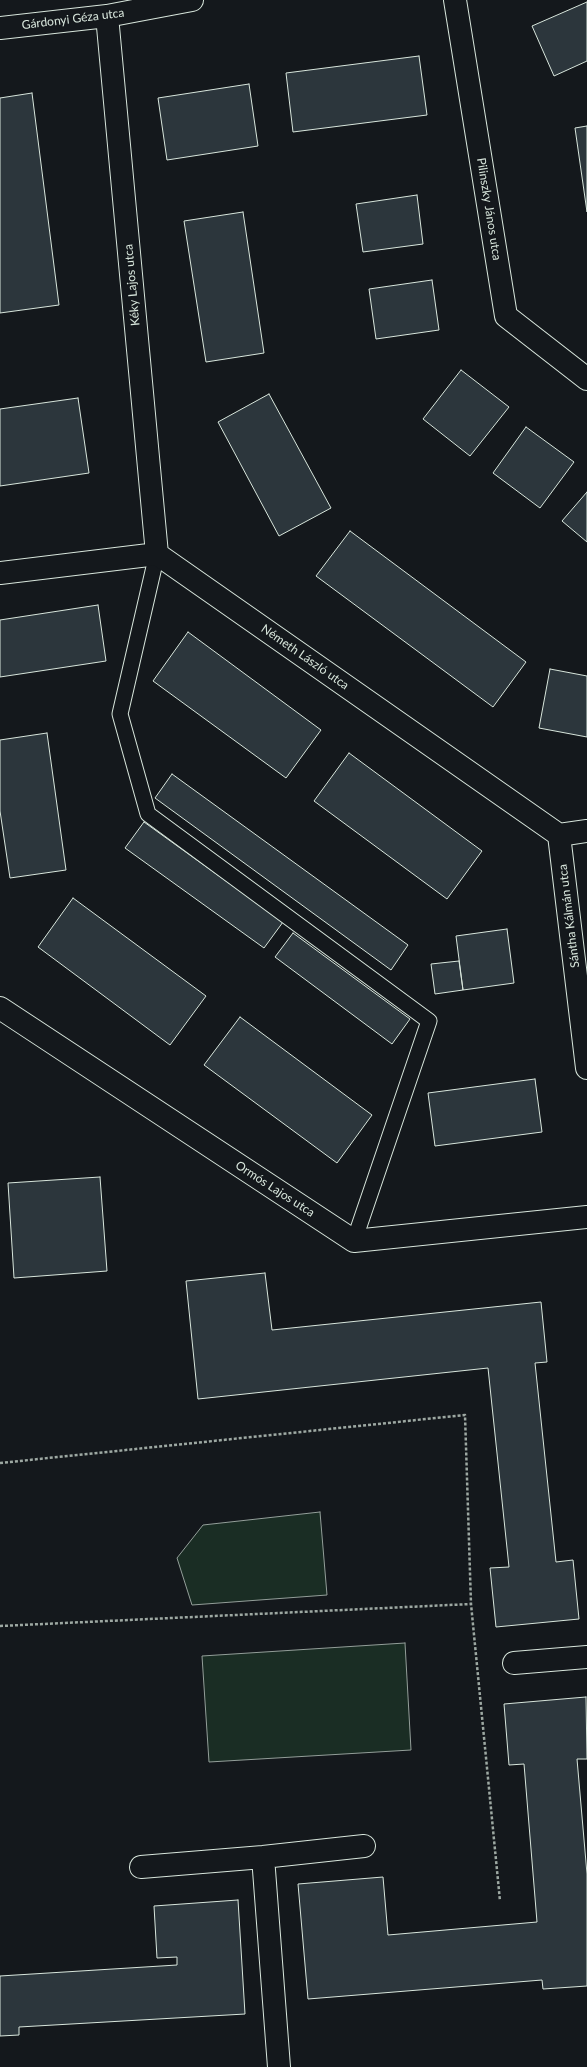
<!DOCTYPE html>
<html>
<head>
<meta charset="utf-8">
<style>
	body { margin:0 }
	canvas { display:block; background:#14181c }
</style>
</head>
<body>
<canvas width="587" height="2067"></canvas>
<script>
const context = document.querySelector('canvas').getContext('2d');
context.lineJoin = 'round';
function fill(path, color) {
  context.fillStyle = color;
  context.fill(path, 'evenodd');
}
function poly(rows) {
  const path = new Path2D();
  for (const r of rows) {
    path.moveTo(r[0], r[1]);
    for (let i = 2; i < r.length; i += 2) path.lineTo(r[i], r[i + 1]);
  }
  return path;
}
function stroke(path, color, width, dash) {
  context.strokeStyle = color;
  context.lineWidth = width;
  context.lineCap = dash ? 'butt' : 'round';
  context.setLineDash(dash || []);
  context.stroke(path);
}
function label(font, color, halo, rows, align = 'center') {
  context.font = font + ' Lato,sans-serif';
  context.lineWidth = 3;
  context.setLineDash([]);
  context.textBaseline = 'middle';
  context.strokeStyle = halo;
  context.fillStyle = color;
  for (const [text, x, y, turn = 0] of rows) {
    context.save();
    context.translate(x, y);
    context.rotate((+turn || 0) * Math.PI / 180);
    context.textAlign = isNaN(turn) ? turn : align;
    if (halo) context.strokeText(text, 0, 0);
    context.fillText(text, 0, 0);
    context.restore();
  }
}
const green = poly([
	[320,1512,327,1595,192,1605,177,1558,203,1525,320,1512],
	[405,1643,411,1750,209,1762,202,1656,405,1643]
]);
const building = poly([
	[587,2,587,61,554,76,532,26,587,2],
	[419,56,427,115,293,132,286,73,419,56],
	[249,84,258,146,167,160,158,98,249,84],
	[32,93,59,305,0,313,0,98,32,93],
	[587,126,587,212,575,128,587,126],
	[417,195,423,244,363,252,356,204,417,195],
	[243,212,264,353,206,362,184,221,243,212],
	[432,280,439,330,376,339,369,289,432,280],
	[461,370,509,407,470,456,423,419,461,370],
	[269,394,331,508,279,536,218,422,269,394],
	[78,398,89,473,0,486,0,409,78,398],
	[526,427,574,462,540,508,493,473,526,427],
	[587,492,587,542,562,521,587,492],
	[350,531,526,662,493,707,316,576,350,531],
	[98,605,106,661,0,677,0,620,98,605],
	[188,632,321,730,286,778,153,681,188,632],
	[550,669,587,676,587,737,539,728,550,669],
	[47,733,66,870,10,878,0,811,0,740,47,733],
	[349,753,482,851,447,899,314,801,349,753],
	[172,774,408,945,391,970,155,798,172,774],
	[144,822,283,922,264,948,125,848,144,822],
	[73,898,206,996,170,1045,38,947,73,898],
	[507,929,514,983,463,990,456,936,507,929],
	[293,933,410,1019,392,1044,275,957,293,933],
	[459,961,463,990,435,994,431,964,459,961],
	[240,1017,372,1115,337,1163,204,1065,240,1017],
	[535,1079,542,1132,435,1146,428,1093,535,1079],
	[100,1177,107,1271,14,1278,8,1183,100,1177],
	[265,1273,272,1330,541,1302,547,1362,535,1363,556,1562,573,1560,579,1619,496,1627,490,1568,509,1567,488,1368,198,1399,186,1281,265,1273],
	[586,1697,587,1759,577,1759,587,1874,587,1986,543,1989,542,1980,308,1999,298,1884,383,1877,388,1935,537,1922,524,1764,509,1765,504,1704,586,1697],
	[238,1900,245,2014,19,2027,19,2035,0,2036,0,1976,177,1965,177,1957,157,1958,154,1906,238,1900]
]);
const path = poly([
	[0,1463,465,1415,471,1604,500,1901],
	[0,1626,471,1604]
]);
const lane = poly([
	[157,554,120,714,148,814,429,1021,354,1241]
]);
const street = poly([
	[455,0,506,316,587,379],
	[107,16,157,554],
	[0,28,107,16,192,0],
	[0,573,157,554,559,835,587,831],
	[559,835,587,1068],
	[0,1008,354,1241,587,1217],
	[514,1663,587,1657],
	[263,1857,279,2067],
	[141,1867,263,1857,364,1846]
]);
const streetNames = [
	["Gárdonyi Géza utca",73,19,-7],
	["Pilinszky János utca",489,209,81],
	["Kéky Lajos utca",132,285,-95],
	["Németh László utca",305,657,35],
	["Sántha Kálmán utca",569,916,-97],
	["Ormós Lajos utca",275,1189,33]
];
fill(green, '#1a2d24');
stroke(green, '#939e99', 1);
fill(building, '#2c363c');
stroke(building, '#d8e6dc', 1);
stroke(lane, '#d8e6dc', 17);
stroke(street, '#d8e6dc', 24);
stroke(path, '#9da8a2', 2.5, [3, 2]);
stroke(lane, '#14181c', 15);
stroke(street, '#14181c', 22);
label('12px', '#d8e6dc', '#14181c', streetNames);
</script>
</body>
</html>
